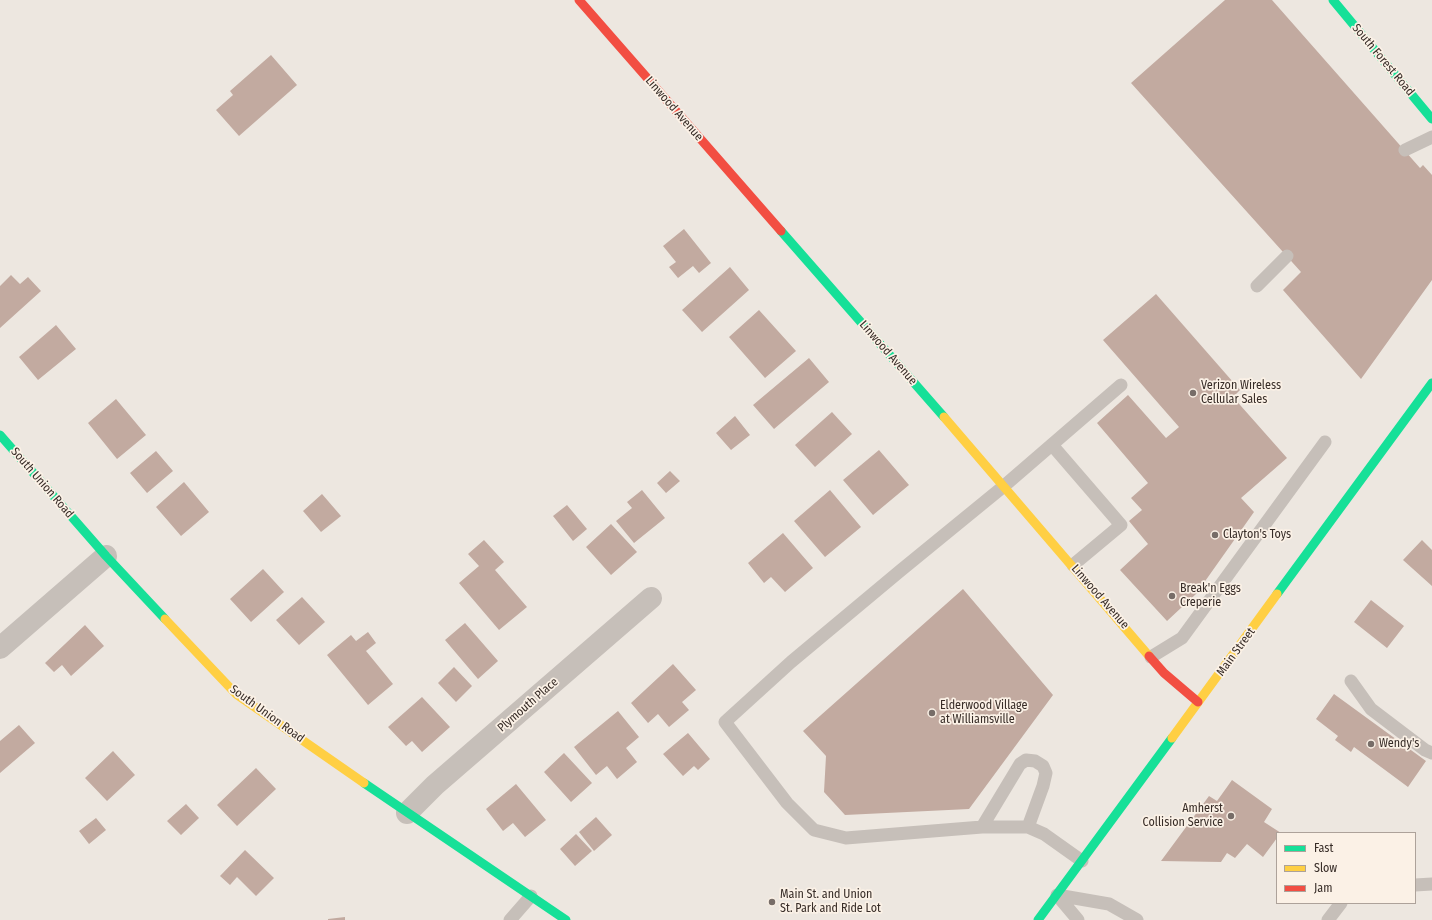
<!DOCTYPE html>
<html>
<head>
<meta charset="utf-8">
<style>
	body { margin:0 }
	#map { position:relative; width:1432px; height:920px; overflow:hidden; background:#ede7e0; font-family:"Fira Sans Condensed",sans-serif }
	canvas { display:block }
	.legend { position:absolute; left:1276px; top:832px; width:140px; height:72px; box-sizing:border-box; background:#fbf1e6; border:1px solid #ada29a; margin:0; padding:5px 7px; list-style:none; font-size:12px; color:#372c27 }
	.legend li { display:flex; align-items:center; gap:8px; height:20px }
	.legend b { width:20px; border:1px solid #ada29a }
</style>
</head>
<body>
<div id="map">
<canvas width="1432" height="920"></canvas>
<ul class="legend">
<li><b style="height:5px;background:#16e098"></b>Fast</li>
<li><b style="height:5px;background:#ffcf43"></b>Slow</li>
<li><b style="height:5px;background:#f24e42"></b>Jam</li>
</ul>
</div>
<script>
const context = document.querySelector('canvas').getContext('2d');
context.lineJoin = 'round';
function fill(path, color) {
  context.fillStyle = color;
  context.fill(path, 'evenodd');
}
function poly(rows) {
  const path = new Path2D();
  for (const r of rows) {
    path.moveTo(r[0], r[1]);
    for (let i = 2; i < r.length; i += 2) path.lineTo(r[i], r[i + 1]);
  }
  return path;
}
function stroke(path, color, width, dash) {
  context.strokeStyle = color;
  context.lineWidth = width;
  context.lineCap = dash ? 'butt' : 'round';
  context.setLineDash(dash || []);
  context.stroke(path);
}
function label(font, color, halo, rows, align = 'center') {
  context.font = font + ' "Fira Sans Condensed",sans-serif';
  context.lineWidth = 3.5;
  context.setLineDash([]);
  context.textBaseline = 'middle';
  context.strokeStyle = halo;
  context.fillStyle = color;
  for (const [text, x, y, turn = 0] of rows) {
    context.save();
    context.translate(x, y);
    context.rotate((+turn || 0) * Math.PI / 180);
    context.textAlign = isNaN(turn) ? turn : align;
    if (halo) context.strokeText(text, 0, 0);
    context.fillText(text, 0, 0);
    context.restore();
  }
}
const building = poly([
	[1225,0,1272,0,1420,168,1423,165,1432,175,1432,280,1361,379,1283,290,1301,272,1131,83],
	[271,55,297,85,239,136,216,110,233,95,230,91],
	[684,229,711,263,699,273,693,266,678,278,669,267,676,262,663,246],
	[730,267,749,290,702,332,682,310],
	[11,275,20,284,28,277,41,291,0,328,0,286],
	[1156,294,1240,390,1233,397,1287,458,1241,498,1254,512,1196,594,1167,621,1120,570,1148,544,1129,521,1142,510,1131,498,1148,483,1097,423,1128,395,1166,438,1179,427,1103,340],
	[759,310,796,351,765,378,729,337],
	[56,325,76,349,38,380,19,357],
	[809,358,829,382,774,429,753,405],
	[116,399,146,435,117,459,88,423],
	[832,412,852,434,815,467,795,445],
	[735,416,750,435,731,450,716,433],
	[879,450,909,485,873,515,843,480],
	[156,451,173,471,147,493,130,473],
	[670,471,680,481,666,493,657,483],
	[184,482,209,512,181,536,156,507],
	[642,490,665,518,634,543,616,521,632,508,627,502],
	[830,490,861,527,825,557,794,521],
	[322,494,341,516,321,532,303,511],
	[567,505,587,529,573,541,553,516],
	[611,524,637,552,611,575,586,547],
	[783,533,813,568,785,592,771,577,764,583,748,563],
	[484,540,504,562,495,570,527,607,499,630,459,583,479,566,468,554],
	[1422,540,1432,550,1432,586,1403,560],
	[263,569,284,592,251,622,230,599],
	[963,589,1053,695,969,809,845,815,824,792,826,756,803,731],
	[302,597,325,622,299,645,276,620],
	[1371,600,1404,626,1387,648,1354,622],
	[465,623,498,661,478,679,445,640],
	[85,625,104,646,71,676,62,665,54,672,45,663],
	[368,632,376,643,366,651,393,684,368,705,327,655,351,635,356,641],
	[673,664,696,690,682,702,689,710,669,727,658,714,648,723,631,703],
	[454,667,472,686,456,702,438,683],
	[1334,694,1426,761,1408,787,1354,747,1351,752,1335,740,1338,736,1316,719],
	[422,697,450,727,422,752,412,741,406,746,388,727],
	[618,711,639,737,626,748,637,762,617,779,607,766,596,775,574,747],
	[19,725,35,743,0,773,0,741],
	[688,733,710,759,698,770,694,766,683,776,663,754],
	[113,751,135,775,107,801,85,778],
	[564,753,592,783,571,802,544,772],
	[256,768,276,789,237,826,217,805],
	[1232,780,1272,809,1264,822,1281,833,1277,833,1277,838,1263,857,1247,844,1235,858,1227,853,1221,862,1161,861,1209,796,1217,801],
	[516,784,546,820,525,837,513,823,503,831,486,809],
	[186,804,199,818,181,835,167,821],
	[596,817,612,835,594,851,579,832],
	[96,818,106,830,89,844,79,831],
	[576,834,592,851,575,866,560,849],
	[245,850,274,878,256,896,237,877,230,885,220,876],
	[345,917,345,920,328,920,328,919]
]);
const lane = poly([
	[1405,150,1432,137],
	[1257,286,1287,256],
	[1052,445,1121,525,1073,565],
	[1151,657,1182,638,1325,442],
	[1351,681,1371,709,1425,750,1432,753],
	[982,827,1020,764,1026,760,1035,761,1043,766,1046,773,1043,786,1028,827],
	[1082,861,1044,834,1028,827,982,827,846,838,814,830,787,803,725,722,791,662,900,571,1004,486,1121,385],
	[1415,885,1432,884],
	[510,920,531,896],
	[1078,920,1057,895,1109,904,1137,920],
	[1328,920,1341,903]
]);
const street = poly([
	[0,648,106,556],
	[407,813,435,785,651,598]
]);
const fast = poly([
	[1333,0,1432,119],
	[781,231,944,417],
	[0,435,106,556,165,619],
	[1277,594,1432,383],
	[364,783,566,920],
	[1038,920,1172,738]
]);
const slow = poly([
	[944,417,1149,656],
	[165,619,236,694,364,783],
	[1172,738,1277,594]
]);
const jam = poly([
	[579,0,781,231],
	[1149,656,1164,673,1198,702]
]);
const markers = [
	[1193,393,4,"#776d68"],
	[1215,535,4,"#776d68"],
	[1172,596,4,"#776d68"],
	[932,713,4,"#776d68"],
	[1371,744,4,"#776d68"],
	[1231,816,4,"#776d68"],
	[772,902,4,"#776d68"]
];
const streetNames = [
	["South Forest Road",1383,60,50],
	["Linwood Avenue",674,109,49],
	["Linwood Avenue",888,353,49],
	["South Union Road",42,483,49],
	["Linwood Avenue",1100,597,49],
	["Main Street",1236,652,-54],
	["Plymouth Place",528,705,-41],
	["South Union Road",267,714,36]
];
const poiNames = [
	["Verizon Wireless",1201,386],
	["Cellular Sales",1201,400],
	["Clayton's Toys",1223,535],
	["Break'n Eggs",1180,589],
	["Creperie",1180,603],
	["Elderwood Village",940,706],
	["at Williamsville",940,720],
	["Wendy's",1379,744],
	["Amherst",1223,809,"right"],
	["Collision Service",1223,823,"right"],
	["Main St. and Union",780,895],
	["St. Park and Ride Lot",780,909]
];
fill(building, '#c2aaa0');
stroke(lane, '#c6bfb9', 13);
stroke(street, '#c6bfb9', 22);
stroke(fast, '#16e098', 9);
stroke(slow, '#ffcf43', 9);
stroke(jam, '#f24e42', 9);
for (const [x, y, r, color] of markers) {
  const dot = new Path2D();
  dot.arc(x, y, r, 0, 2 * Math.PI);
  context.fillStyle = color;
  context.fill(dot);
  stroke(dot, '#fbf1e6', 1.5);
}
label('12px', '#372c27', '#fbf1e6', streetNames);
label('12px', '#372c27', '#fbf1e6', poiNames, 'left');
</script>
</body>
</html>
